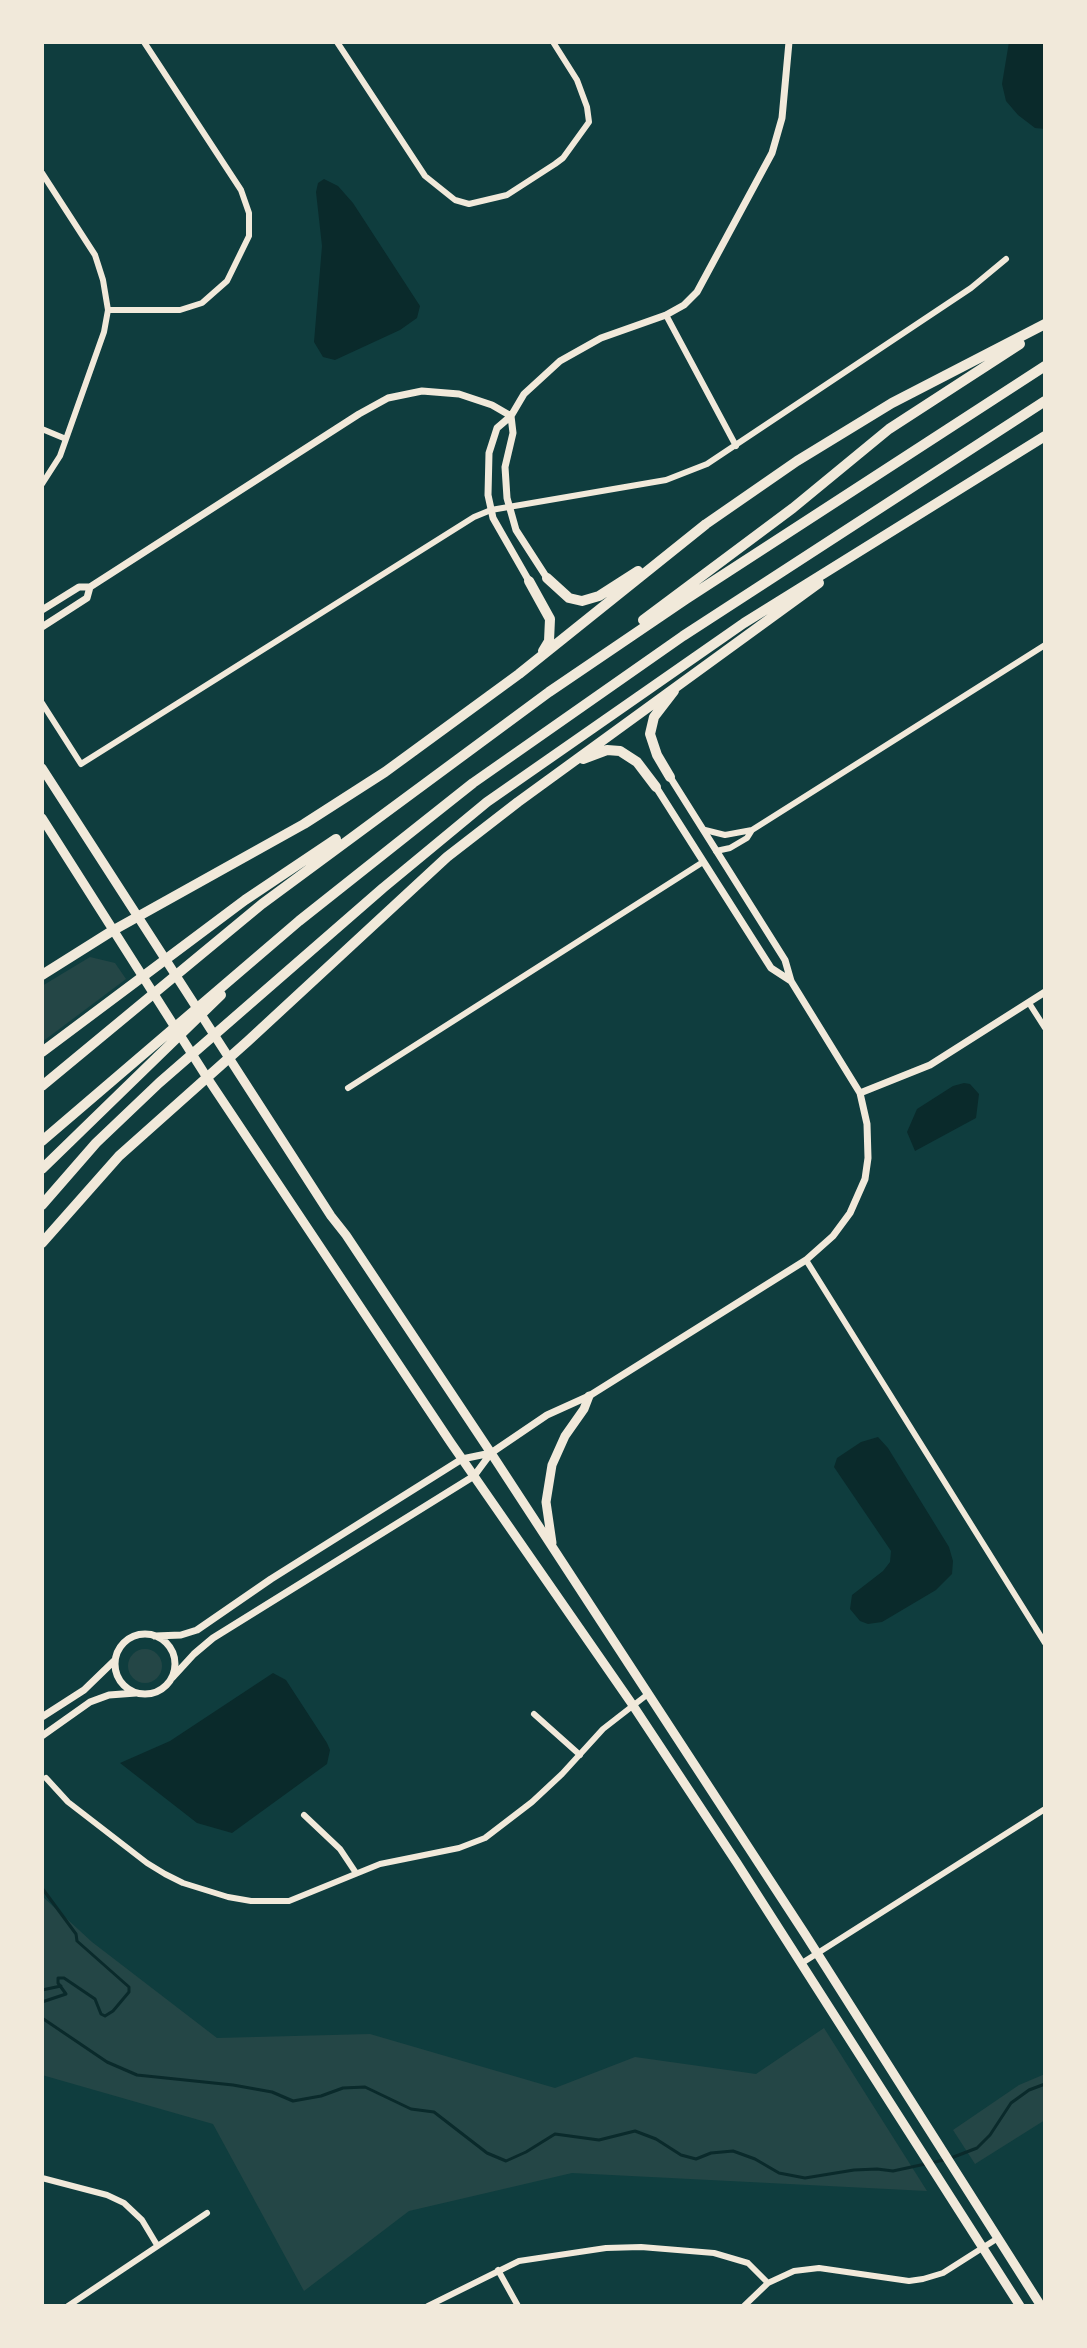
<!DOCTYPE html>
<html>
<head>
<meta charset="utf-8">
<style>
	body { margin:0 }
	#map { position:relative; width:1087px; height:2348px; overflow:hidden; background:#0f3d3e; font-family:"Libre Baskerville",serif }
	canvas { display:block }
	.frame { position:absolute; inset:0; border:44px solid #f1e9da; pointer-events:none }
</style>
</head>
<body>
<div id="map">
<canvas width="1087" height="2348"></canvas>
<div class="frame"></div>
</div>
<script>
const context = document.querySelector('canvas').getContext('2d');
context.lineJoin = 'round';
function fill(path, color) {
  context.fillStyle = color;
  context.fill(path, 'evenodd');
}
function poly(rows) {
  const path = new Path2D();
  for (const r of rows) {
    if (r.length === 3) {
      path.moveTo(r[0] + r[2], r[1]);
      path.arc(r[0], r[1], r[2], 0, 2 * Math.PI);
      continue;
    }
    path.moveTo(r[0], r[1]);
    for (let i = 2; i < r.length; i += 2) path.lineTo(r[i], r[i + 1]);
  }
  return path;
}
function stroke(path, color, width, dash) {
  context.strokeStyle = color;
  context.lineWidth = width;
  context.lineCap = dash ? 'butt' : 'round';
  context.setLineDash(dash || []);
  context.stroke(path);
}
const green = poly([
	[90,957,115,963,126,979,42,1042,42,986],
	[145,1666,17],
	[42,1896,92,1942,217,2038,370,2034,555,2088,635,2057,756,2074,824,2028,927,2191,572,2173,409,2211,304,2291,213,2124,42,2075],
	[1045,2074,1045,2120,975,2164,953,2130,1019,2085]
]);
const water = poly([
	[1009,42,1045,42,1045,129,1035,128,1018,115,1006,101,1002,84],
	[324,179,338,186,353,203,420,306,417,318,400,330,335,360,323,357,314,342,322,246,316,192,318,183],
	[964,1083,970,1084,979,1094,976,1118,915,1151,907,1132,917,1109,953,1086],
	[878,1437,888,1448,949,1547,953,1561,952,1574,936,1590,882,1622,868,1624,860,1621,850,1609,852,1595,883,1571,890,1562,891,1551,834,1467,837,1458,861,1442],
	[273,1673,286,1680,327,1743,330,1750,327,1764,232,1833,197,1823,120,1763,170,1741]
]);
const stream = poly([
	[42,1888,76,1934,77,1941,129,1987,129,1992,113,2011,105,2016,101,2014,95,1999,64,1978,58,1978,58,1983,66,1994,42,2002],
	[42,1990,61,1986],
	[42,2018,107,2062,137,2075,233,2085,272,2092,293,2101,321,2096,343,2088,365,2087,411,2109,434,2112,487,2153,506,2161,526,2152,555,2134,599,2140,635,2131,656,2139,681,2155,696,2159,711,2153,733,2151,755,2159,779,2173,805,2178,854,2170,877,2169,893,2171,944,2160],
	[951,2158,977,2148,990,2135,1011,2103,1029,2090,1045,2084]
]);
const minor = poly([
	[337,42,425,176,455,200,469,204,507,195,555,164,563,158,589,122,587,107,577,80,553,42],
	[42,173,95,255,103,280,108,310,104,332,60,456,42,484],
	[108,310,180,310,202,303,227,281,249,236,249,213,241,190,144,42],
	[666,315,736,446],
	[42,429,66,439],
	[42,703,81,764,474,517,491,510,666,480,707,464,971,288,1006,259],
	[705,830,725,835,752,830],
	[716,851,730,848,747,838,752,830,1045,645],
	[1029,1003,1045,1028],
	[348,1088,703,862],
	[806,1260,1045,1643],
	[534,1714,580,1755],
	[46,1778,68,1802,147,1863,165,1874,183,1883,228,1897,251,1901,289,1901,380,1864,459,1848,485,1838,532,1802,562,1774,603,1729,648,1694],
	[304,1815,340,1849,356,1873],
	[802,1963,1045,1809],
	[42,2178,107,2195,124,2203,142,2220,157,2245],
	[498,2270,518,2306],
	[68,2306,207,2213],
	[428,2306,519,2261,606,2248,641,2247,714,2253,748,2263,768,2283],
	[744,2306,768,2283,794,2271,819,2268,909,2281,923,2279,943,2273,998,2238]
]);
const tertiary = poly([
	[511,416,513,433,505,467,507,498,516,530,547,578],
	[529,581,493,518,488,495,489,453,497,428,511,416,524,394,560,361,601,338,666,315,684,305,697,292,772,153,782,118,789,42],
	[42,610,79,587,90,587,359,414,388,398,422,391,459,394,492,405,511,416],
	[42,627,87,598,90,587],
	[656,787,771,968,791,981],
	[860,1093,930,1065,1045,992],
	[145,1664,30],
	[155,1636,181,1635,197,1630,271,1579,462,1459,491,1453],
	[172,1678,194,1654,213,1638,474,1476,491,1453,547,1415,589,1396,806,1260,833,1236,850,1213,865,1179,868,1158,867,1124,860,1093,791,981,785,960,670,777],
	[42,1717,84,1690,115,1660],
	[42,1736,90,1702,109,1695,136,1693]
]);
const primary = poly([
	[42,768,331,1216,346,1235,491,1453,805,1934,1041,2306],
	[42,818,206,1076,451,1443,632,1704,737,1863,1020,2306],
	[552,1543,546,1502,552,1465,565,1436,584,1409,589,1396]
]);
const motorway = poly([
	[547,578,569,598,582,601,599,596,638,571],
	[529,581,550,619,549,641,543,651],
	[643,620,793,508,889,429,1020,344],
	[583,759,607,750,620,751,637,762,656,787],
	[670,777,657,755,650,734,654,717,674,691],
	[42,975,112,931,304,824,385,772,519,674,706,524,797,461,892,403,1045,324],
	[42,1052,245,900,336,839],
	[42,1086,262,904,549,692,686,599,1045,366],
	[42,1141,299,921,473,783,683,636,1045,401],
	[42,1169,221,995],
	[42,1205,96,1143,159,1083,383,888,487,802,744,623,1045,436],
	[42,1243,119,1156,248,1041,447,857,518,802,819,583]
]);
fill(green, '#244646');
fill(water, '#0a2a2b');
stroke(stream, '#0a2a2b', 3);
stroke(minor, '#f1e9da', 6);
stroke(tertiary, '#f1e9da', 7);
stroke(primary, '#f1e9da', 9);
stroke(motorway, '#f1e9da', 10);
</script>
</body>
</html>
